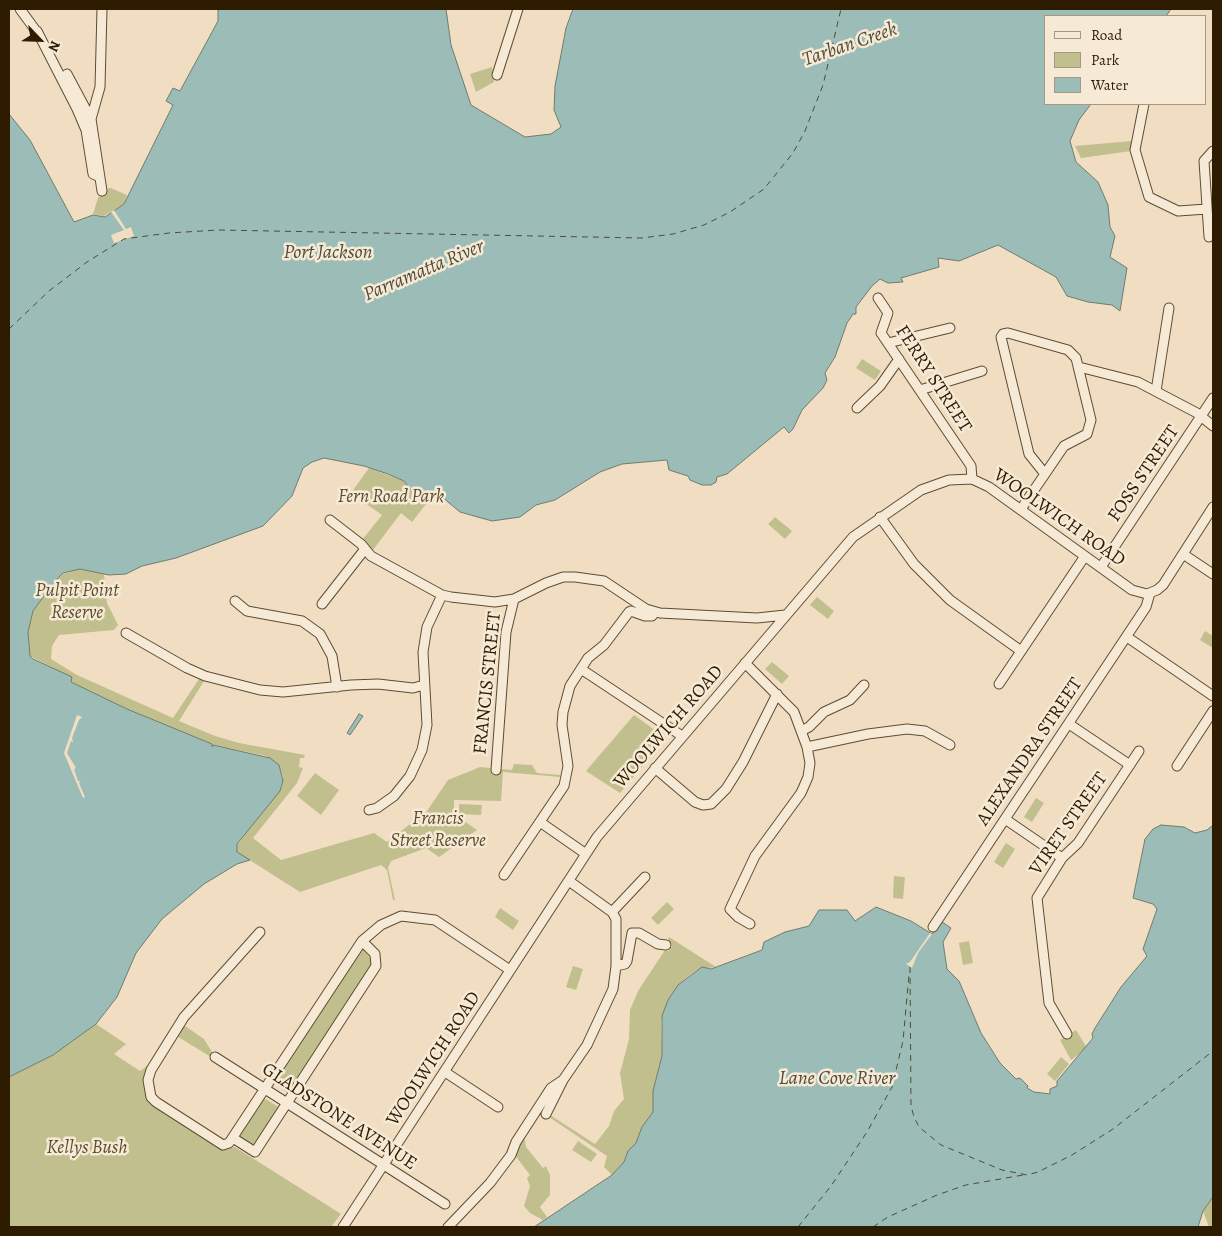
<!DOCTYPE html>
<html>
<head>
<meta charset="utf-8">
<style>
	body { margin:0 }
	#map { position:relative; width:1222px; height:1236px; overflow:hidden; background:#f1dec2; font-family:Alegreya,serif }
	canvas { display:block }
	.frame { position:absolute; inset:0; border:10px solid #2e1c01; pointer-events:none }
	.legend { position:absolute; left:1044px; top:15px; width:162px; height:90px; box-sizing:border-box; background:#f6ead7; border:1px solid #a69881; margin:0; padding:6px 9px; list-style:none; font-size:15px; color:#2e1c01 }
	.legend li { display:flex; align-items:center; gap:10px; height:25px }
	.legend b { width:25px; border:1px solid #a69881 }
	.north { position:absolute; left:15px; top:15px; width:50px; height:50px; -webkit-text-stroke:4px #f6ead7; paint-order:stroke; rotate:114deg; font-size:14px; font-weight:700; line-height:20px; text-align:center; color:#2e1c01 }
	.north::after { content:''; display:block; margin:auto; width:18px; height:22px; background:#2e1c01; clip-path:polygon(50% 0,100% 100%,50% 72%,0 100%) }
</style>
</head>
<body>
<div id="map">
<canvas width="1222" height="1236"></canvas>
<div class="frame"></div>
<ul class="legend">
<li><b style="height:6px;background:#f6ead7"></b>Road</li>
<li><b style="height:14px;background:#c1bf8e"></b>Park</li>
<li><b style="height:14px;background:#9bbcb7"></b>Water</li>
</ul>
<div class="north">N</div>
</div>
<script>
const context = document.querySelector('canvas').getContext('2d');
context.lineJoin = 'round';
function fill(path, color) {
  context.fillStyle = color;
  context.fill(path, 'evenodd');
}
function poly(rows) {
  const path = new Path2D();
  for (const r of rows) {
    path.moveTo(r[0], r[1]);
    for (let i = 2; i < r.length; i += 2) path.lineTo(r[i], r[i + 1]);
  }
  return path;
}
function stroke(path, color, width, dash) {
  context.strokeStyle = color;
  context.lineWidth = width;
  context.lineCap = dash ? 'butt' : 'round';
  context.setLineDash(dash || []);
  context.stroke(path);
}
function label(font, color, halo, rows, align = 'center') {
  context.font = font + ' Alegreya,serif';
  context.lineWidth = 5;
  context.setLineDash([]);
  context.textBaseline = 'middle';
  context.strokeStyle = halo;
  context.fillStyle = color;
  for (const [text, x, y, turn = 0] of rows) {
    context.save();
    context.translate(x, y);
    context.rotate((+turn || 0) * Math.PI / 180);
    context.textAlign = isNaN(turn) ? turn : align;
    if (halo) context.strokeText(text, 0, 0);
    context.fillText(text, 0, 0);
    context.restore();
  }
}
const green = poly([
	[492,67,494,82,476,92,470,74],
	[1132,141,1131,151,1081,158,1075,146],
	[111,188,127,195,124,204,104,216,93,214,98,198,105,189],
	[862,359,881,371,875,380,856,368],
	[369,468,404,481,413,493,426,504,412,522,401,513,373,550,362,540,382,515,351,493],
	[775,517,792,531,785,539,768,524],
	[80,569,104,574,107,603,118,625,114,630,59,635,52,646,51,659,77,675,173,718,199,679,204,681,179,721,215,736,239,743,305,755,304,758,300,758,299,767,303,768,297,783,253,838,281,860,374,833,387,842,427,811,448,780,480,767,512,770,514,764,532,765,537,773,560,775,560,777,503,772,501,801,454,800,454,814,477,830,439,857,426,848,391,861,388,868,395,900,393,900,387,870,381,865,300,892,237,852,237,845,281,787,283,777,278,765,266,756,214,745,211,747,204,741,127,709,71,682,72,678,30,656,28,632,33,611,55,581,63,574],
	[817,597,834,611,828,619,810,605],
	[1205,631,1213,636,1213,648,1200,640],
	[772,662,789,676,782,684,765,669],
	[634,715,666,738,620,793,586,771],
	[315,773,339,790,321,815,297,796],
	[1036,798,1044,803,1032,822,1024,817],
	[459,804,482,805,481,815,459,814],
	[1006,843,1015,849,1003,868,994,862],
	[894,876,905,877,903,899,893,898],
	[667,902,674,909,658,925,651,918],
	[500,908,519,921,513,930,495,917],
	[669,937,716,967,699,969,691,974,678,985,668,1000,661,1021,662,1056,653,1091,653,1112,642,1127,636,1143,628,1151,624,1162,612,1175,604,1167,607,1156,549,1117,550,1115,595,1144,609,1126,614,1111,624,1099,620,1073,629,1039,630,1010,638,991,665,950,668,951,672,947,672,944,668,939],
	[969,941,973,963,963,965,959,943],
	[361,947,374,963,289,1094,274,1083],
	[573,966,583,969,576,990,566,987],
	[184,1023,185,1026,204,1039,212,1052,211,1057,175,1035],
	[96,1024,126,1044,114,1054,140,1071,147,1066,149,1068,144,1085,148,1099,152,1104,225,1150,235,1147,341,1214,331,1227,9,1227,9,1077,53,1055],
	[1076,1030,1087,1048,1071,1060,1060,1040],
	[1061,1057,1069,1064,1055,1081,1047,1074],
	[264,1098,280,1108,255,1148,238,1137],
	[524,1135,526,1147,543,1168,546,1166,550,1175,550,1195,540,1207,547,1217,543,1220,530,1213,524,1206,530,1186,527,1178,530,1175,514,1154,518,1152,517,1145],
	[578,1141,597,1154,591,1162,572,1150],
	[1213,1197,1213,1227,1209,1227,1203,1211]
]);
const water = poly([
	[218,9,446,9,451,45,471,105,525,137,551,134,561,127,554,110,555,86,566,28,573,9,1171,9,1166,16,1046,16,1046,104,1091,104,1079,120,1070,141,1076,162,1098,182,1108,205,1110,227,1115,236,1110,257,1127,268,1120,311,1112,305,1088,302,1067,296,1056,277,998,245,959,261,938,258,939,267,901,278,903,282,888,283,880,279,872,286,856,307,856,314,853,314,847,323,835,357,825,373,827,380,823,388,802,410,793,429,789,433,784,427,727,474,717,477,716,482,711,485,702,485,690,480,688,476,669,470,667,460,622,464,600,472,555,500,536,505,520,517,492,521,460,512,442,497,426,504,413,493,404,481,388,474,364,466,324,458,312,462,303,468,292,496,263,526,176,558,142,566,126,574,109,575,80,569,63,573,55,581,33,611,28,632,30,656,33,659,72,677,71,682,127,709,212,744,212,747,213,745,270,758,279,765,283,781,280,791,237,844,237,852,250,860,237,864,204,884,162,919,136,953,117,997,96,1024,53,1055,9,1077,9,114,30,140,74,222,93,215,105,217,124,204,173,105,166,101,173,88,180,91,218,21,218,9],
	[359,714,363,716,350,735,347,733,359,714],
	[1161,825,1184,827,1195,833,1207,830,1213,825,1213,1197,1203,1211,1198,1227,534,1227,612,1175,624,1162,628,1151,636,1143,642,1127,653,1112,653,1091,662,1056,662,1016,668,1000,678,985,702,967,711,969,762,950,764,942,785,932,809,926,819,910,847,910,855,921,876,907,911,921,932,934,942,922,951,928,943,942,947,969,959,981,981,1033,1000,1063,1016,1079,1020,1078,1028,1086,1027,1088,1034,1092,1050,1094,1050,1089,1057,1086,1057,1081,1093,1038,1092,1034,1095,1028,1121,987,1147,956,1143,949,1157,909,1153,904,1133,898,1145,839,1153,829,1161,825]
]);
const pier = poly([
	[114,210,126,229,131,227,134,236,114,243,111,235,124,230,111,212],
	[77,715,82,717,79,720,72,738,73,742,71,741,67,753,76,768,74,769,78,781,81,782,79,783,85,797,83,798,64,753],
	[930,933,932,934,918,953,912,968,906,964,910,962]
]);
const ferry = poly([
	[9,329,49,291,87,262,124,239,169,233,218,230,642,238,673,234,704,225,730,212,764,189,793,153,805,131,823,85,841,9],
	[910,967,911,1106,914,1117,919,1127,941,1145,1002,1170,1027,1175,1038,1172,1072,1155,1113,1129,1213,1051],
	[798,1227,831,1186,867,1132,892,1087,903,1041,909,975],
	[873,1227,888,1217,937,1195,966,1185,1023,1175]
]);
const minor = poly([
	[20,9,39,35],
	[102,9,100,87,91,119,102,191],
	[37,31,77,109,86,130,93,174,100,177],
	[67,74,91,119],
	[497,75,518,9],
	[1144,104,1135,150,1149,197,1178,211,1207,209],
	[1209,237,1204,161,1213,151],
	[878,298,888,313,881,333,971,466,972,479],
	[888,343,950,328],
	[1079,367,1138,382,1197,413,1213,426],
	[920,390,982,371],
	[1156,391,1169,308],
	[857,408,880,386,899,359],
	[1021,510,1025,503,1045,474,1064,446,1087,434,1091,420,1076,358,1068,350,1008,333,1003,334,1001,337,1029,454,1045,474],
	[880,517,914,564,950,600,1021,651],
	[330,520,361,544,371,556,442,595,451,597,495,602,514,599,546,583,563,577,575,577,604,581,646,609,660,613,757,618,785,615],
	[1183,554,1213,574],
	[1101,567,1213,398],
	[235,601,247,611,302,621,320,634,332,656,337,687],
	[322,604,365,549],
	[126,633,187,668,205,676,260,690,283,692,351,685,378,684,413,688,424,685],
	[1127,637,1213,696],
	[745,663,794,712,807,747,810,763,808,777,801,793,755,856,730,909,738,917,750,924],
	[581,669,682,736],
	[999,684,1085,556],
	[1069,724,1130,765],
	[801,731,809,727,824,712,850,700,864,685],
	[807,747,868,734,907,729,925,731,950,745],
	[1177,766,1213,711],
	[655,768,695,802,703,805,711,804,726,789,743,762,777,694],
	[496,770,506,632,514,599],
	[369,810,377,808,394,796,410,776,422,750,427,725,423,652,427,627,442,595],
	[1005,819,1062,858],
	[540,822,586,854],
	[504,875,564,786,568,766,562,725,563,712,570,686,588,658,604,645,629,612,631,611,645,616,652,616,655,612],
	[612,912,645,877],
	[933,927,1146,607,1150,593],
	[260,932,184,1017,151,1070,148,1080,151,1097,156,1102,223,1145,229,1143,362,941,381,925,401,916,435,920,510,970],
	[616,966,625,964,627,961,632,933,639,933,658,944,666,945],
	[1067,1034,1049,1003,1037,898,1062,858,1078,843,1139,751],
	[215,1057,445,1204],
	[445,1072,498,1107],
	[546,1114,563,1080],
	[233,1138,255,1152,376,966,375,954,362,941],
	[343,1227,597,837,853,537,921,490,949,480,972,479,989,487,1132,590,1147,594,1157,590,1163,585,1213,507],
	[448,1227,490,1183,511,1155,516,1142,551,1088,563,1080,587,1045,613,989,616,966,616,919,612,912,569,881]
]);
const streetNames = [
	["FERRY STREET",933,379,57],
	["FOSS STREET",1144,474,-56],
	["WOOLWICH ROAD",1059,518,35],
	["FRANCIS STREET",488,683,-84],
	["WOOLWICH ROAD",669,727,-49],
	["ALEXANDRA STREET",1030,752,-56],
	["VIRET STREET",1069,824,-55],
	["WOOLWICH ROAD",434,1059,-57],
	["GLADSTONE AVENUE",339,1117,33]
];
const parkNames = [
	["Fern Road Park",391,497],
	["Pulpit Point",77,591],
	["Reserve",77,613],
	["Francis",438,819],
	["Street Reserve",438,841],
	["Kellys Bush",87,1148]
];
const waterNames = [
	["Tarban Creek",850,45,-19],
	["Port Jackson",328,253],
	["Parramatta River",424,271,-23],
	["Lane Cove River",837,1079]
];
fill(green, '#c1bf8e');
fill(water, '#9bbcb7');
stroke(water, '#6f7c6e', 1);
fill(pier, '#f1dec2');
stroke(ferry, '#4f4c38', 1, [6, 5]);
stroke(minor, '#5f4c31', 11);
stroke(minor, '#f6ead7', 9);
label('19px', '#2e1c01', '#f6ead7', streetNames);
label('italic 19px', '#5a4d2b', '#f6ead7', parkNames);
label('italic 20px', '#4f4c38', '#f6ead7', waterNames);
</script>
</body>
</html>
